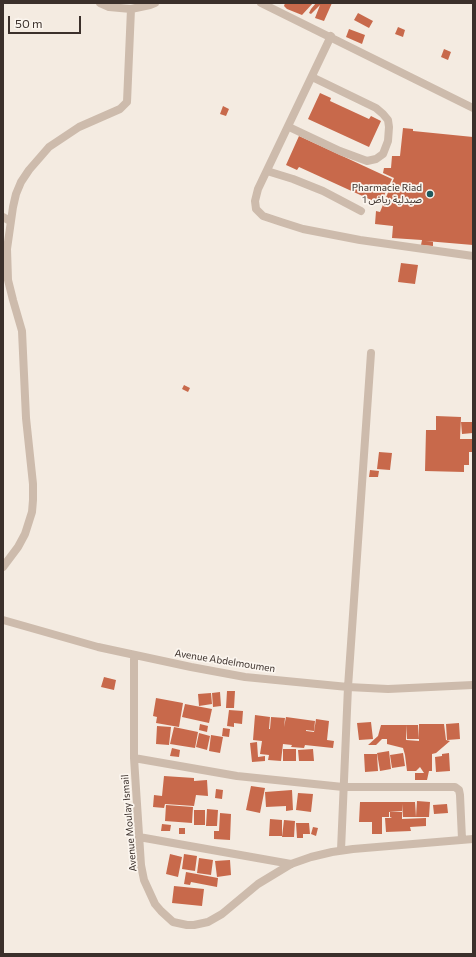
<!DOCTYPE html>
<html>
<head>
<meta charset="utf-8">
<style>
	body { margin:0 }
	#map { position:relative; width:476px; height:957px; overflow:hidden; background:#f4ebe1; font-family:Commissioner,sans-serif }
	canvas { display:block }
	.frame { position:absolute; inset:0; border:4px solid #3b302b; pointer-events:none }
	.scale { position:absolute; left:8px; top:16px; width:73px; height:18px; box-sizing:border-box; border:2px solid #3b302b; border-top:0; padding-left:5px; font-size:12px; line-height:14px; white-space:nowrap; color:#3b302b; -webkit-text-stroke:3px #fbf5ee; paint-order:stroke }
</style>
</head>
<body>
<div id="map">
<canvas width="476" height="957"></canvas>
<div class="frame"></div>
<div class="scale">50 m</div>
</div>
<script>
const context = document.querySelector('canvas').getContext('2d');
context.lineJoin = 'round';
function fill(path, color) {
  context.fillStyle = color;
  context.fill(path, 'evenodd');
}
function poly(rows) {
  const path = new Path2D();
  for (const r of rows) {
    path.moveTo(r[0], r[1]);
    for (let i = 2; i < r.length; i += 2) path.lineTo(r[i], r[i + 1]);
  }
  return path;
}
function stroke(path, color, width, dash) {
  context.strokeStyle = color;
  context.lineWidth = width;
  context.lineCap = dash ? 'butt' : 'round';
  context.setLineDash(dash || []);
  context.stroke(path);
}
function label(font, color, halo, rows, align = 'center') {
  context.font = font + ' Commissioner,"Noto Sans Arabic",sans-serif';
  context.lineWidth = 3.5;
  context.setLineDash([]);
  context.textBaseline = 'middle';
  context.strokeStyle = halo;
  context.fillStyle = color;
  for (const [text, x, y, turn = 0] of rows) {
    context.save();
    context.translate(x, y);
    context.rotate((+turn || 0) * Math.PI / 180);
    context.textAlign = isNaN(turn) ? turn : align;
    if (halo) context.strokeText(text, 0, 0);
    context.fillText(text, 0, 0);
    context.restore();
  }
}
const building = poly([
	[285,3,313,3,302,15,287,9,284,6],
	[316,3,332,3,324,21,315,18,320,5,311,14,309,13,311,9],
	[358,13,373,21,369,28,354,20],
	[398,27,405,30,403,37,395,34],
	[349,29,365,35,362,44,346,37],
	[444,49,451,52,448,60,441,57],
	[320,93,331,98,330,101,369,119,371,116,381,121,369,147,308,119],
	[223,106,229,109,226,116,220,114],
	[403,128,413,129,413,131,473,137,473,245,426,241,433,242,433,246,421,245,422,240,392,238,393,226,375,224,376,211,380,212,394,178,383,173,384,168,391,168,392,156,400,156],
	[299,136,392,179,380,204,299,167,297,170,286,165],
	[401,263,418,265,415,284,398,282],
	[184,385,190,388,188,392,182,389],
	[436,416,461,417,460,439,473,439,473,452,469,452,469,465,464,465,464,472,425,471,426,430,436,430],
	[461,422,473,422,473,433,462,434],
	[379,452,392,453,390,470,377,469],
	[370,470,379,471,378,477,369,477],
	[104,677,116,680,114,690,101,687],
	[227,691,235,691,234,708,226,708],
	[220,692,221,706,213,707,212,693],
	[211,693,212,704,199,706,198,694],
	[156,698,183,703,179,727,156,723,157,717,153,716],
	[185,704,212,709,209,723,182,717],
	[229,710,243,711,242,724,234,723,234,727,227,726],
	[255,715,270,717,269,729,270,729,271,717,285,718,284,727,286,717,315,721,314,731,306,730,306,728,306,732,272,729,306,732,306,731,314,732,316,719,329,721,327,740,334,741,333,748,305,745,304,748,291,747,292,745,283,744,281,761,268,760,269,755,260,754,262,741,253,740],
	[371,722,373,739,359,740,357,723],
	[459,723,460,739,447,740,446,724],
	[200,724,208,726,207,732,199,730],
	[419,724,444,724,446,740,450,741,436,753,432,754,432,771,429,771,427,780,415,780,415,773,424,773,420,767,416,771,407,771,405,755,403,748,387,744,387,739,382,739,376,745,368,745,378,736,381,725,406,725,406,740,419,741],
	[406,725,418,725,419,739,407,739],
	[157,726,171,727,169,745,156,744],
	[174,727,198,732,195,748,170,744],
	[223,728,230,729,229,737,222,736],
	[199,733,210,736,207,750,196,747],
	[211,735,223,737,220,753,209,751],
	[257,742,258,757,265,756,265,761,252,762,250,743],
	[172,748,180,750,179,757,170,756],
	[283,749,296,749,296,761,283,761],
	[313,749,314,761,299,761,298,750],
	[389,751,391,769,380,771,377,753],
	[403,753,405,766,392,768,390,755],
	[449,753,450,771,436,772,435,757,442,756,442,754],
	[364,754,377,754,378,771,365,772],
	[164,776,194,778,194,781,207,780,208,796,196,795,194,806,165,804,164,808,153,807,154,795,162,796],
	[251,786,265,788,260,813,246,810],
	[216,789,223,790,222,799,215,798],
	[292,790,293,810,286,811,286,806,266,807,265,792],
	[298,793,313,794,311,812,296,810],
	[417,801,430,802,429,817,416,817],
	[360,802,415,802,416,817,403,817,402,804,402,811,389,812,389,806,389,817,382,817,382,834,372,834,372,822,359,822],
	[447,804,448,813,434,814,433,805],
	[166,805,193,807,192,823,165,821],
	[207,809,218,810,217,826,206,826],
	[194,810,205,810,205,825,194,825],
	[390,812,402,812,402,819,426,818,426,826,410,827,411,831,386,832,385,818,392,818,390,817],
	[220,813,231,814,230,840,214,839,214,831,219,831],
	[270,819,282,820,282,836,269,836],
	[284,820,295,821,294,837,282,837],
	[296,823,309,823,310,834,303,834,303,838,297,838],
	[162,824,171,825,170,831,161,831],
	[313,827,318,828,316,836,311,834],
	[179,828,185,828,185,834,179,834],
	[170,854,182,857,178,877,166,874],
	[184,854,197,856,195,871,182,869],
	[199,858,213,860,211,875,197,873],
	[230,860,231,875,217,877,215,861],
	[186,872,218,878,217,887,191,882,190,885,184,884],
	[174,886,204,889,202,906,172,903]
]);
const street = poly([
	[100,3,109,7,131,9,150,5,155,3],
	[261,3,473,108],
	[331,36,258,189,255,201,256,209,263,216,281,222,303,229,360,240,473,256],
	[289,127,340,151,367,161,376,159,383,154,388,141,389,127,388,120,383,114,376,108,312,77],
	[267,171,293,179,323,191,361,211],
	[3,217,10,221],
	[3,567,18,547,25,534,32,512,33,500,33,484,26,418,22,331,13,300,8,280,7,249,13,207,16,194,21,182,29,170,49,147,79,127,120,109,127,102,131,9],
	[3,620,98,647,191,667,245,677,348,687,388,689,473,685],
	[134,655,134,758,141,865,144,880,155,904,161,911,173,922,187,925,194,925,208,922,222,914,258,884,291,864,311,857,332,852,353,849,473,839],
	[134,758,237,776,343,787,455,787,459,790,460,795,462,839],
	[139,837,291,864],
	[341,850,348,687,371,353]
]);
const markers = [
	[430,194,4,"#1f5a5e"]
];
const poiNames = [
	["Pharmacie Riad",422,188],
	["1 صيدلية رياض",422,200]
];
const streetNames = [
	["Avenue Abdelmoumen",225,661,9],
	["Avenue Moulay Ismail",129,823,-95]
];
fill(building, '#c8694b');
stroke(street, '#cdbbac', 8);
for (const [x, y, r, color] of markers) {
  const dot = new Path2D();
  dot.arc(x, y, r, 0, 2 * Math.PI);
  context.fillStyle = color;
  context.fill(dot);
  stroke(dot, '#fbf5ee', 1.5);
}
label('10px', '#3b302b', '#fbf5ee', poiNames, 'right');
label('10px', '#3b302b', '#fbf5ee', streetNames);
</script>
</body>
</html>
